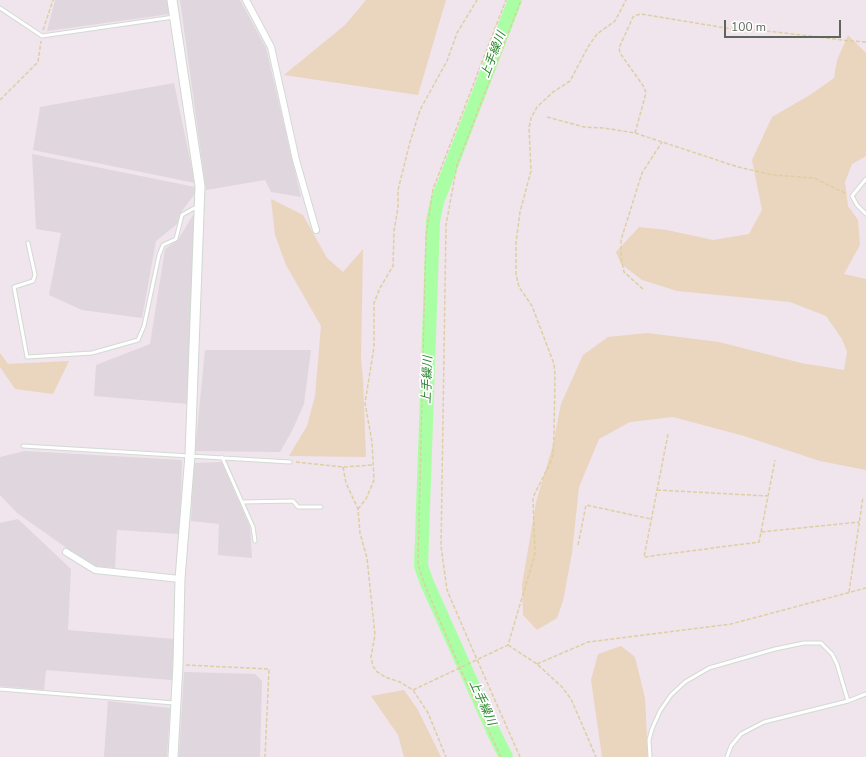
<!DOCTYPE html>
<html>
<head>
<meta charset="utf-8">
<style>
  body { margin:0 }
  #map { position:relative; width:866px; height:757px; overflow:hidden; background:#f0e4ed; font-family:"Nunito Sans",sans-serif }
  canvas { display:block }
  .scale { position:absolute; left:724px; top:20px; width:117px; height:18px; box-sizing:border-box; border:2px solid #5c665d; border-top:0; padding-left:5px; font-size:12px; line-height:14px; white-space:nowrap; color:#5c665d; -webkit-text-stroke:3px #fff; paint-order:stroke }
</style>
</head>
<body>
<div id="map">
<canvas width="866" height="757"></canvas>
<div class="scale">100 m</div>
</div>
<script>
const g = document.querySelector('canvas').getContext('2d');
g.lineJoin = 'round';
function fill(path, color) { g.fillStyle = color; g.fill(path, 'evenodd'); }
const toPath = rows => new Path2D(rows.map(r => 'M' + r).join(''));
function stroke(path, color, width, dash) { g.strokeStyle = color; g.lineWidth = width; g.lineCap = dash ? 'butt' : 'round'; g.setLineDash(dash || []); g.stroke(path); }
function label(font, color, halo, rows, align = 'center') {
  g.font = font + ' "Nunito Sans","Noto Sans JP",sans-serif'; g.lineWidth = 3.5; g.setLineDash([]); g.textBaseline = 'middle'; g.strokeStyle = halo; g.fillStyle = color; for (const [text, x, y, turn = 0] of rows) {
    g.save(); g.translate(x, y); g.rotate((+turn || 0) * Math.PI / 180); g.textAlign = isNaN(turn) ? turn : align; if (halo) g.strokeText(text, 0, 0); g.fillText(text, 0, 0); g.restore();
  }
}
fill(toPath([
  [55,0,168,0,170,14,47,31],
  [180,0,240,0,266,48,301,197,271,192,265,180,206,190],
  [174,83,195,183,33,150,40,107],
  [32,154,195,187,196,192,182,211,177,224,156,241,142,318,82,310,49,295,61,233,36,229],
  [196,210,188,404,94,396,96,365,150,344,165,249,178,240],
  [205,350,311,350,304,404,292,431,280,452,195,451],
  [25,451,182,460,180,534,117,530,115,568,92,566,17,513,0,495,0,457],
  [222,462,250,527,252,558,218,555,219,524,191,521,194,463],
  [18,519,71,569,68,630,174,639,172,680,46,670,44,690,0,686,0,523],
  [184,672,255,674,262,681,260,757,179,757],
  [108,701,170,708,167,757,104,757]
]), '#dfd7dd');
fill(toPath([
  [366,0,446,0,418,95,284,75,345,25],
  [848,35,866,53,866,156,852,164,845,182,848,206,858,220,860,245,844,274,866,279,866,470,820,461,744,436,673,417,630,422,599,439,579,487,572,553,563,601,557,618,537,630,523,615,522,585,536,502,553,445,561,404,583,355,608,337,647,333,719,342,801,363,844,370,847,352,842,339,826,316,790,302,677,291,642,280,621,264,616,252,639,227,667,230,713,240,749,234,762,210,752,160,772,117,810,95,834,78,837,60],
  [271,199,303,215,327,258,343,272,363,249,361,358,363,379,366,457,289,456,307,426,315,396,321,326,286,265,275,235],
  [0,353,8,364,69,361,53,394,15,389,0,367],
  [621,646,635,657,645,698,648,757,602,757,591,680,598,654],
  [404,690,418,710,441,757,404,757,398,735,371,696]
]), '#ead5be');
stroke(toPath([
  [506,757,494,733,427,583,421,566,433,221,437,202,515,0]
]), '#aaffa5', 14);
const lane = toPath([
  [0,8,42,36,174,17],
  [866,179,852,196,857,205,866,214],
  [28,243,35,275,33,281,14,287,27,357,92,353,138,340,144,326,159,255,163,245,176,239,182,215,198,206],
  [23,446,290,462],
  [222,457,253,527,255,541],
  [242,502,293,501,298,507,321,507],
  [0,689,174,703],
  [650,757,649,740,652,729,660,711,671,695,685,682,709,668,775,649,804,643,821,643,832,654,837,664,848,701],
  [727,757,731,746,741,734,764,722,848,701,866,694]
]);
const street = toPath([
  [246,0,271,47,296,160,316,230],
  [66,552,95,570,180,579]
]);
const secondary = toPath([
  [172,0,200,186,190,455,180,579,178,664,173,757]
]);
stroke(lane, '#d2dad3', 5);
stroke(street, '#d2dad3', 8);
stroke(secondary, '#cfd9d0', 11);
stroke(toPath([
  [43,30,53,0],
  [0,100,38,62,41,41],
  [547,117,584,127,604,128,635,133,738,167,773,175,814,178,847,194],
  [635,133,646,93,644,87,620,53,619,48,633,17,637,15,641,14,732,29,777,32,850,41,866,42],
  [643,289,624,272,621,257,621,240,642,173,662,142],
  [668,434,644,557,759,542,761,532,859,522],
  [296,462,343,467,373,465],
  [343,467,346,483,358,509,360,533,367,558,375,635,371,657,373,666,376,671,385,677,400,682,413,690,428,713,446,757],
  [657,490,768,496],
  [358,509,366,499,374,480,372,442,365,403,374,347,374,303,380,288,393,266,394,231,398,207,398,190,410,142,420,110,447,61,457,33,477,0],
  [761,532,775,460],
  [578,545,586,505,651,519],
  [849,592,863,497],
  [508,645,537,664,562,687,571,699,596,757],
  [537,664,588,642,731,624,866,588],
  [186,665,269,669,265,757],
  [413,690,508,645,535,554,533,499,535,493,550,464,553,455,554,434,555,374,554,364,532,306,519,287,516,274,516,242,520,212,531,171,529,128,531,118,537,107,553,92,570,81,588,47,597,34,615,21,626,0],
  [501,757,460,668,424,583,418,564,426,235,433,189,506,0],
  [520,757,468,639,447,590,441,546,446,225,457,165,521,0]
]), '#decfa0', 1.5, [4, 2]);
stroke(lane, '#fff', 3);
stroke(street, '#fff', 6);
stroke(secondary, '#fff', 9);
label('italic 12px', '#2a842c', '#fff', [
  ["上手繰川",494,55,-69],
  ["上手繰川",428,380,-88],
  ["上手繰川",482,703,66]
]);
</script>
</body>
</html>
